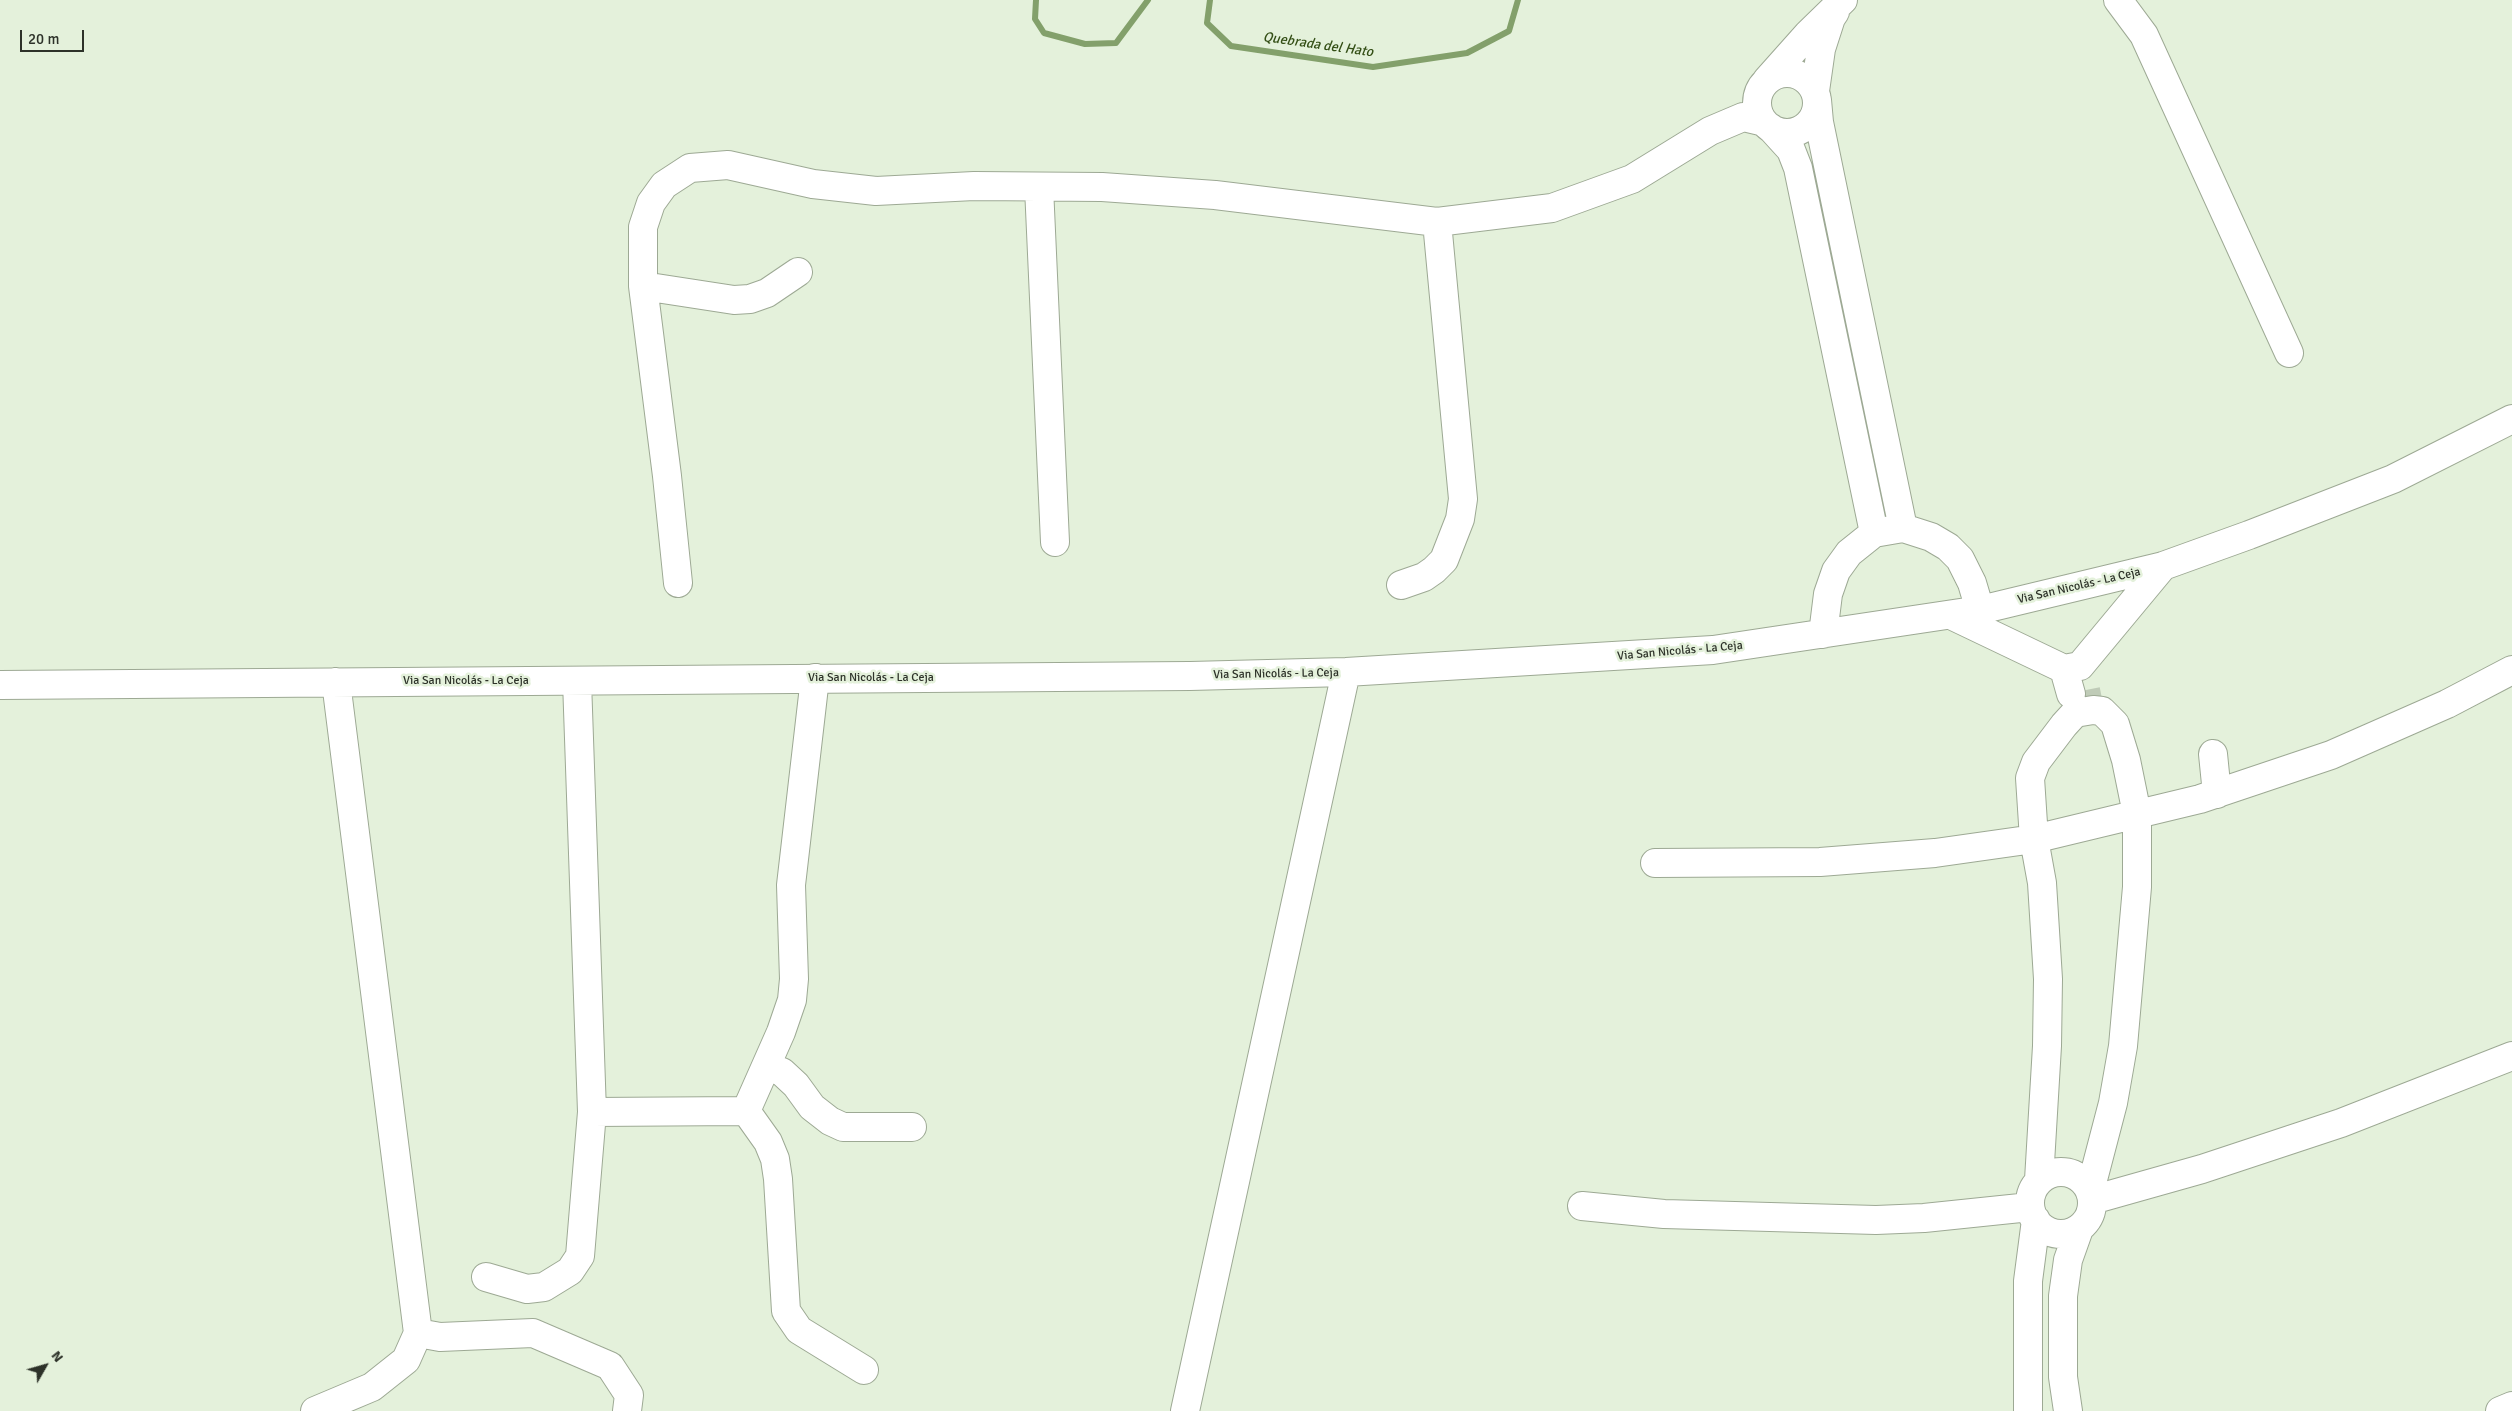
<!DOCTYPE html>
<html>
<head>
<meta charset="utf-8">
<style>
  body { margin:0 }
  #map { position:relative; width:2512px; height:1411px; overflow:hidden; background:#e4f1db; font-family:Signika,sans-serif }
  canvas { display:block }
  .north { position:absolute; left:20px; top:1341px; width:50px; height:50px; -webkit-text-stroke:4px #e4f1db; paint-order:stroke; rotate:52deg; font-size:14px; font-weight:700; line-height:20px; text-align:center; color:#2d3229 }
  .north::after { content:''; display:block; margin:auto; width:18px; height:22px; background:#2d3229; clip-path:polygon(50% 0,100% 100%,50% 72%,0 100%) }
  .scale { position:absolute; left:20px; top:30px; width:64px; height:22px; box-sizing:border-box; border:2px solid #2d3229; border-top:0; padding-left:6px; font-size:15px; line-height:18px; white-space:nowrap; color:#2d3229; -webkit-text-stroke:4px #e4f1db; paint-order:stroke }
</style>
</head>
<body>
<div id="map">
<canvas width="2512" height="1411"></canvas>
<div class="north">N</div>
<div class="scale">20 m</div>
</div>
<script>
const g = document.querySelector('canvas').getContext('2d');
g.lineJoin = 'round';
const toPath = rows => new Path2D(rows.map(r => 'M' + r).join(''));
function stroke(path, color, width, dash) { g.strokeStyle = color; g.lineWidth = width; g.lineCap = dash ? 'butt' : 'round'; g.setLineDash(dash || []); g.stroke(path); }
function label(font, color, halo, rows, align = 'center') {
  g.font = font + ' Signika,sans-serif'; g.lineWidth = 5; g.setLineDash([]); g.textBaseline = 'middle'; g.strokeStyle = halo; g.fillStyle = color; for (const [text, x, y, turn = 0] of rows) {
    g.save(); g.translate(x, y); g.rotate((+turn || 0) * Math.PI / 180); g.textAlign = isNaN(turn) ? turn : align; if (halo) g.strokeText(text, 0, 0); g.fillText(text, 0, 0); g.restore();
  }
}
stroke(toPath([
  [1036,0,1035,19,1044,33,1085,44,1116,43,1148,0],
  [1210,0,1207,23,1231,46,1373,67,1467,53,1509,31,1518,0]
]), '#83a06b', 6);
stroke(toPath([
  [2086,690,2088,700]
]), '#bfcbb7', 28, [28, 14]);
const minor = toPath([
  [2118,0,2144,35,2289,353],
  '1757 103a30 30 0 1 1 60 0a30 30 0 1 1-60 0Z',
  [1767,80,1808,34,1843,0],
  [1815,91,1821,49,1831,18,1835,12],
  [1817,100,1819,122,1903,528],
  [1771,128,1791,150,1798,168,1874,533],
  [1039,187,1055,542],
  [643,286,734,300,750,299,767,293,798,272],
  [678,583,667,476,643,286,643,227,651,203,664,185,690,168,728,165,813,184,876,191,974,186,1102,187,1215,195,1437,222,1552,208,1632,179,1710,131,1743,117,1764,122],
  [1401,585,1424,577,1434,570,1444,560,1460,519,1463,499,1437,222],
  [1951,615,2064,669,2080,666,2163,566],
  [1823,634,1828,594,1836,571,1849,553,1874,533,1903,528,1931,537,1948,547,1960,559,1972,583,1980,610],
  [2064,669,2071,694],
  [815,678,791,885,794,979,792,1000,781,1032,746,1111,768,1142,775,1159,778,1179,786,1311,799,1330,864,1370],
  [0,685,1190,676,1346,672,1713,650,1980,610,2163,566,2249,535,2393,479,2512,419],
  [2213,754,2217,794],
  [1655,863,1820,862,1935,853,2034,839,2200,799,2331,755,2447,704,2512,670],
  [766,1066,782,1072,796,1085,812,1107,830,1121,843,1127,912,1127],
  [592,1112,746,1111],
  '2030 1203a31 31 0 1 1 62 0a31 31 0 1 1-62 0Z',
  [2039,1180,2047,1046,2048,979,2042,883,2034,839,2030,778,2036,762,2064,725,2075,713,2093,710,2102,711,2115,724,2126,760,2137,814,2137,887,2123,1046,2113,1103,2090,1191],
  [2092,1200,2202,1169,2341,1123,2512,1056],
  [1582,1206,1664,1214,1876,1220,1924,1218,2030,1207],
  [486,1277,527,1289,544,1287,570,1271,580,1256,592,1112,577,681],
  [418,1333,440,1337,533,1333,610,1366,629,1395,627,1411],
  [315,1411,372,1387,406,1360,418,1333,336,682],
  [1185,1411,1346,672],
  [2028,1411,2028,1281,2036,1220],
  [2068,1411,2063,1377,2063,1296,2068,1260,2079,1229],
  [2500,1411,2512,1406]
]);
stroke(minor, '#9da994', 30);
stroke(minor, '#fff', 28);
label('12px', '#2d3229', '#e4f1db', [
  ["Via San Nicolás - La Ceja",2079,586,-13],
  ["Via San Nicolás - La Ceja",1680,651,-5],
  ["Via San Nicolás - La Ceja",1276,674,-1],
  ["Via San Nicolás - La Ceja",871,678],
  ["Via San Nicolás - La Ceja",466,681]
]);
label('italic 14px', '#344f16', '#e4f1db', [
  ["Quebrada del Hato",1318,45,8]
]);
</script>
</body>
</html>
